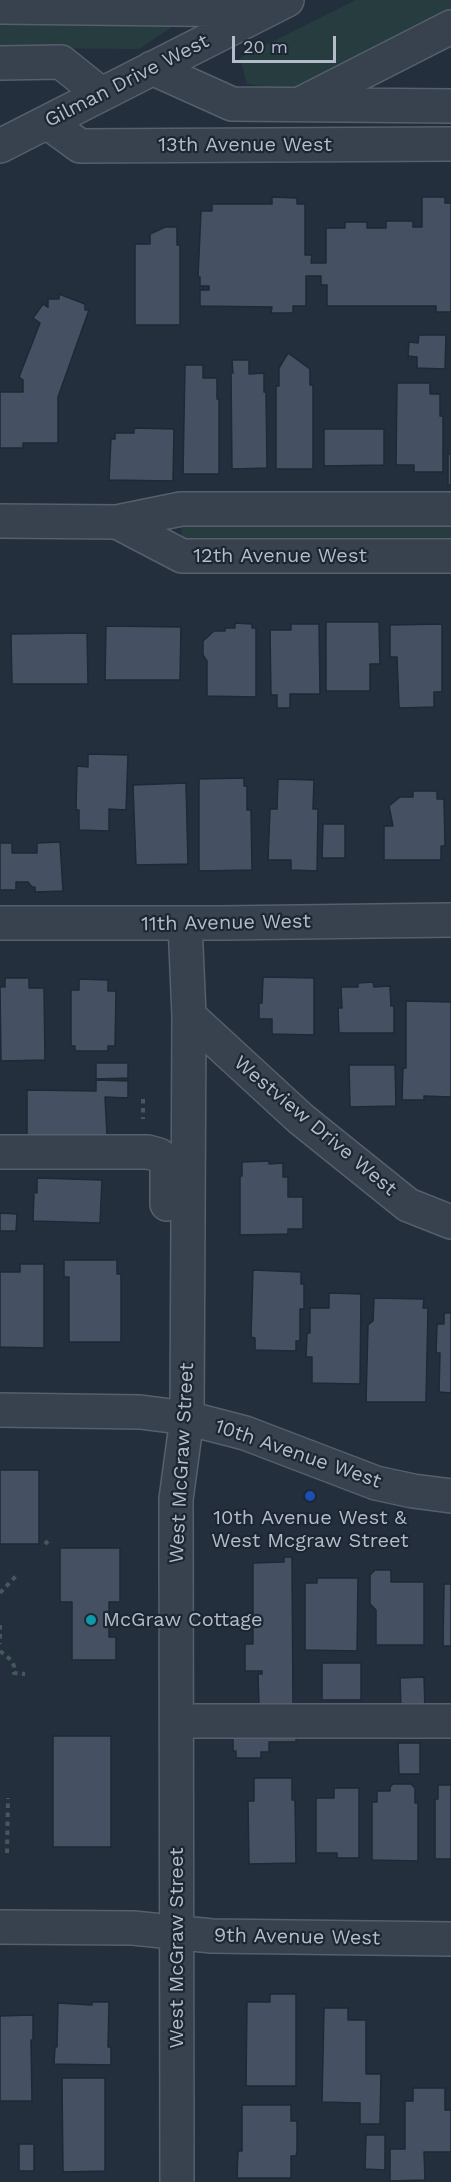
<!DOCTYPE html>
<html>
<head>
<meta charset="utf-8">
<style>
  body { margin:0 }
  #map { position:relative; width:451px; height:2182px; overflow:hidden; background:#242f3e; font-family:"Work Sans",sans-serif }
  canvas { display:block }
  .scale { position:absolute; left:232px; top:36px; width:104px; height:27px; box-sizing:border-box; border:3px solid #b4bcc9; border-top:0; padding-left:8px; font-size:18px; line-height:21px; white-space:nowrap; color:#b4bcc9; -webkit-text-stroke:4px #1d2633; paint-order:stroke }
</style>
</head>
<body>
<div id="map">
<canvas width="451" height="2182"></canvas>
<div class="scale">20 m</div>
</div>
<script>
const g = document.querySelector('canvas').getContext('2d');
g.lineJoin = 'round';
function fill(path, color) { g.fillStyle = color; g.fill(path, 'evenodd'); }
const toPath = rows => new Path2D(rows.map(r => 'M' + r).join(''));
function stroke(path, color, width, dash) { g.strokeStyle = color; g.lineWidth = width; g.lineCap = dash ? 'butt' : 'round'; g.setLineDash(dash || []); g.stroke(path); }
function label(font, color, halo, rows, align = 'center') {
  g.font = font + ' "Work Sans",sans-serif'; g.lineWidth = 4.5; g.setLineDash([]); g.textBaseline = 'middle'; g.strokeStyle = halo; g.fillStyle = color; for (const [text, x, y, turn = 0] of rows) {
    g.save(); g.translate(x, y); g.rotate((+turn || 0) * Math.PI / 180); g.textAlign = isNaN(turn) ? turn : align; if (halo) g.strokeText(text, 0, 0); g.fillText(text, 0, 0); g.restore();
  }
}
fill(toPath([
  [356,0,451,0,451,9,300,91,247,84,240,58],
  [0,19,181,21,139,49,0,48],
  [451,522,451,542,182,541,181,523]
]), '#263c3f');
const building = toPath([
  [272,197,297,198,297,204,305,204,305,255,312,255,311,263,326,263,326,228,345,228,345,222,367,222,367,228,386,228,386,221,413,221,413,227,422,227,422,197,445,197,445,203,451,203,451,312,436,312,436,306,327,306,327,285,321,285,321,276,306,276,306,306,293,306,293,313,271,313,272,307,200,306,200,290,209,290,209,286,200,286,200,277,198,277,201,211,212,211,212,204,272,204,272,197],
  [165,227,177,227,177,245,180,245,180,325,135,325,135,244,150,244,150,234,165,227],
  [59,294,85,304,85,310,89,310,58,397,58,443,23,443,23,448,0,448,0,392,23,392,23,380,19,377,40,323,33,318,43,304,48,307,48,299,59,299,59,294],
  [419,335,446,335,445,369,417,368,417,357,408,356,409,342,418,343,419,335],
  [288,353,310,369,310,385,313,385,313,469,276,469,276,386,279,386,279,368,288,353],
  [232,360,249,360,249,374,264,373,264,392,266,392,267,468,232,469,231,373,233,373,232,360],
  [185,365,203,365,203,378,217,378,217,399,219,399,219,474,183,474,185,365],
  [397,383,430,383,430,394,440,394,440,416,443,416,443,472,414,472,414,465,396,465,397,383],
  [134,428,174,429,173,481,109,480,111,439,115,439,115,433,134,433,134,428],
  [324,429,384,429,384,465,324,466,324,429],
  [448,454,451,454,451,485,448,485,448,454],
  [326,622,379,622,380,664,370,664,370,691,326,691,326,622],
  [235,623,252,624,252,628,256,628,256,697,207,696,207,661,203,655,203,641,214,631,225,631,225,628,235,628,235,623],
  [291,624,319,624,320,694,290,694,290,708,277,708,277,695,271,695,270,630,291,630,291,624],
  [442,624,442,692,434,692,434,707,399,708,397,657,390,657,390,625,442,624],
  [106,626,181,627,180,680,105,680,106,626],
  [87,633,88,684,12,684,11,634,87,633],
  [88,754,128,755,126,810,109,809,109,831,79,830,79,810,76,810,77,766,88,767,88,754],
  [244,778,244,786,247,786,247,810,251,810,252,870,199,871,199,779,244,778],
  [278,779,314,780,313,809,318,809,317,871,291,870,291,860,268,860,270,809,277,809,278,779],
  [186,783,188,864,136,865,133,785,186,783],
  [413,791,437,791,437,799,444,799,445,846,441,846,441,860,384,860,384,826,393,826,389,806,400,797,413,797,413,791],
  [323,824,345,824,345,858,322,858,323,824],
  [60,842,63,891,35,892,35,887,32,887,28,882,16,882,16,890,0,890,0,843,12,843,12,853,37,853,37,843,60,842],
  [263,977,314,978,314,1035,272,1034,272,1019,259,1019,259,1003,262,1003,263,977],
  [5,978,29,978,29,988,44,988,45,1060,1,1061,0,987,5,987,5,978],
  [79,979,108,980,108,991,116,991,115,1046,108,1046,108,1051,75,1051,75,1046,71,1046,71,990,79,990,79,979],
  [373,982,374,987,390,986,391,1006,394,1006,394,1033,339,1033,338,1008,342,1008,341,987,358,987,358,983,373,982],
  [406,1001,451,1002,451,1097,424,1096,424,1100,402,1100,403,1068,406,1068,406,1001],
  [96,1063,128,1063,128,1078,96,1079,96,1063],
  [349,1065,395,1065,396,1106,350,1107,349,1065],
  [96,1080,128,1081,128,1098,105,1097,107,1136,27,1135,27,1090,96,1091,96,1080],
  [269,1161,269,1164,283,1163,283,1177,288,1177,288,1197,303,1197,303,1229,288,1229,288,1234,240,1235,240,1176,242,1176,242,1162,269,1161],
  [37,1178,102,1180,100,1223,33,1221,34,1192,37,1193,37,1178],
  [0,1213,17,1214,16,1231,0,1231,0,1213],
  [64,1260,117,1260,117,1274,121,1274,121,1342,69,1342,69,1277,64,1277,64,1260],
  [20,1264,44,1264,44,1348,0,1347,0,1272,20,1272,20,1264],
  [253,1270,301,1272,301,1284,304,1284,304,1309,300,1309,300,1341,296,1341,296,1351,255,1350,255,1338,251,1337,253,1270],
  [329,1293,361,1294,360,1384,312,1383,312,1357,306,1357,307,1333,310,1333,310,1308,329,1308,329,1293],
  [374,1298,424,1299,423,1308,428,1308,426,1402,366,1402,368,1325,373,1321,374,1298],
  [444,1313,451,1313,451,1393,439,1392,440,1353,436,1353,437,1324,444,1324,444,1313],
  [0,1470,39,1470,39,1544,0,1544,0,1470],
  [60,1548,120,1548,120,1602,109,1602,109,1637,116,1637,116,1660,72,1660,72,1602,60,1602,60,1548],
  [284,1557,292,1557,293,1705,259,1705,258,1674,262,1674,262,1671,245,1671,245,1644,253,1644,253,1563,284,1562,284,1557],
  [375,1570,391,1570,391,1582,424,1582,424,1645,376,1645,376,1610,370,1604,370,1575,375,1570],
  [317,1578,358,1578,357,1651,305,1650,305,1583,317,1583,317,1578],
  [444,1584,451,1584,451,1646,443,1646,444,1584],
  [322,1663,361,1663,361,1700,322,1700,322,1663],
  [424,1677,425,1709,401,1709,400,1678,424,1677],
  [296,1732,296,1742,269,1742,269,1752,261,1752,261,1758,236,1758,236,1751,233,1751,233,1733,296,1732],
  [53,1736,111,1736,111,1847,53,1847,53,1736],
  [398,1743,420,1743,420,1774,399,1774,398,1743],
  [254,1778,292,1778,292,1800,295,1800,296,1863,249,1864,248,1801,254,1801,254,1778],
  [393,1784,411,1784,415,1788,415,1803,418,1803,418,1861,372,1860,372,1802,377,1802,377,1791,390,1791,390,1787,393,1784],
  [438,1785,451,1785,451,1859,435,1859,435,1799,438,1799,438,1785],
  [334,1788,359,1788,359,1858,337,1858,337,1853,316,1853,316,1798,334,1798,334,1788],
  [270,1994,296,1994,296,2086,246,2086,247,2002,270,2002,270,1994],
  [92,2002,109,2002,108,2047,111,2047,111,2065,54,2064,55,2047,57,2047,58,2003,92,2005,92,2002],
  [324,2008,348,2008,348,2020,366,2020,366,2074,381,2074,380,2124,360,2124,360,2103,322,2102,324,2008],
  [33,2015,33,2040,31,2040,32,2101,0,2101,0,2016,33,2015],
  [62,2078,105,2078,105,2171,63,2172,62,2078],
  [413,2088,445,2088,445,2110,451,2110,451,2152,424,2152,425,2180,390,2181,390,2149,405,2149,405,2101,413,2101,413,2088],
  [242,2105,291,2105,291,2121,297,2121,297,2151,296,2156,291,2156,291,2178,237,2178,238,2151,242,2151,242,2105],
  [366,2135,385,2135,385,2170,365,2169,366,2135],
  [19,2144,34,2144,34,2171,19,2171,19,2144]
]);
fill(building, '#455162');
stroke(building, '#1f2835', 1.5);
const minor = toPath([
  [0,7,263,10],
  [0,63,61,62,101,94],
  [152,68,232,104,451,106],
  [300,104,451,27],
  [47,122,80,146,451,144],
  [0,146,287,0],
  [0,521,117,522,181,509,451,509],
  [117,522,182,556,451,556],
  [0,923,223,923,451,920],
  [189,1016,301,1119,408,1205,451,1222],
  [0,1152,148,1152,159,1155,167,1163,167,1204],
  [0,1410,140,1412,187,1418,245,1433,376,1483,413,1491,451,1496],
  [177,1721,451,1721],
  [0,1927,133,1928,212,1936,451,1939],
  [177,2182,176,1499,187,1418,189,1016,185,923]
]);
stroke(minor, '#565f6c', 36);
stroke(toPath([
  [143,1099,143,1119],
  [45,1544,48,1541],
  [0,1593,16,1576],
  [0,1625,0,1644],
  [0,1651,11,1660,14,1666,14,1673,25,1674],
  [7,1853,8,1798]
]), '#44595c', 4, [4.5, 4.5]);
stroke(minor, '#38414e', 33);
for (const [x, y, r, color] of [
  [310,1496,6,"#1a4fb4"],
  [91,1620,6,"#0f9aa8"]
]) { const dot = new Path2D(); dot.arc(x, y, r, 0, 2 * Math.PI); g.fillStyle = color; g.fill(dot); stroke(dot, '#1d2633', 2); }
label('20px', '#b4bcc9', '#1d2633', [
  ["Gilman Drive West",127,81,-27],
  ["13th Avenue West",245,145],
  ["12th Avenue West",280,556],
  ["11th Avenue West",226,923,-1],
  ["Westview Drive West",315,1126,40],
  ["10th Avenue West",298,1454,19],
  ["West McGraw Street",182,1463,-87],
  ["9th Avenue West",297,1937,1],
  ["West McGraw Street",177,1948,-90]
]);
label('20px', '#b4bcc9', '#1d2633', [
  ["10th Avenue West &",310,1518],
  ["West Mcgraw Street",310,1541],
  ["McGraw Cottage",103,1620,"left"]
]);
</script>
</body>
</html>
